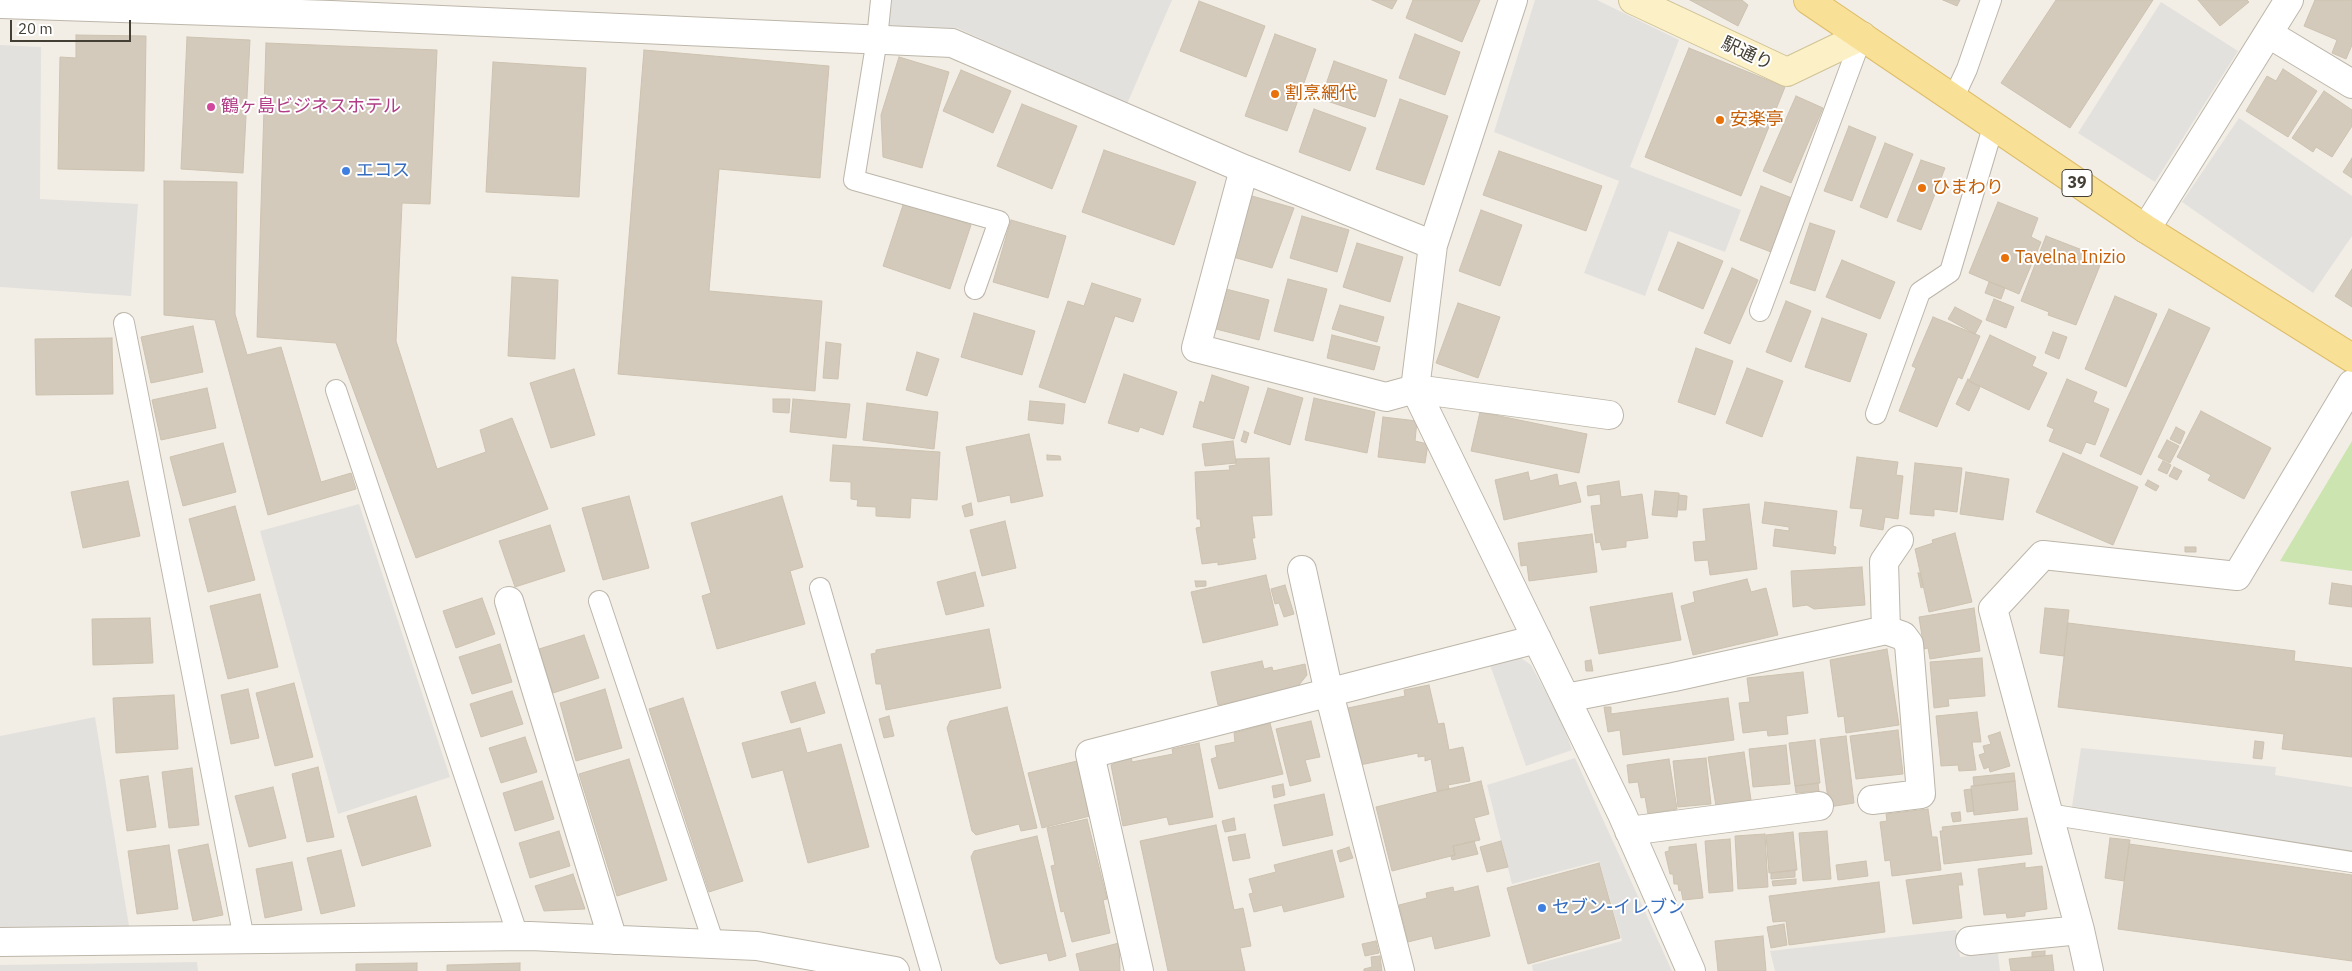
<!DOCTYPE html>
<html>
<head>
<meta charset="utf-8">
<style>
  body { margin:0 }
  #map { position:relative; width:2352px; height:971px; overflow:hidden; background:#f2eee6; font-family:"IBM Plex Sans",sans-serif }
  canvas { display:block }
  .scale { position:absolute; left:10px; top:20px; width:121px; height:22px; box-sizing:border-box; border:2px solid #443f35; border-top:0; padding-left:6px; font-size:15px; line-height:18px; white-space:nowrap; color:#443f35; -webkit-text-stroke:4px #fff; paint-order:stroke }
</style>
</head>
<body>
<div id="map">
<canvas width="2352" height="971"></canvas>
<div class="scale">20 m</div>
</div>
<script>
const g = document.querySelector('canvas').getContext('2d');
g.lineJoin = 'round';
function fill(path, color) { g.fillStyle = color; g.fill(path, 'evenodd'); }
const toPath = rows => new Path2D(rows.map(r => 'M' + r).join(''));
function stroke(path, color, width, dash) { g.strokeStyle = color; g.lineWidth = width; g.lineCap = dash ? 'butt' : 'round'; g.setLineDash(dash || []); g.stroke(path); }
function label(font, color, halo, rows, align = 'center') {
  g.font = font + ' "IBM Plex Sans","Noto Sans JP",sans-serif'; g.lineWidth = 4; g.setLineDash([]); g.textBaseline = 'middle'; g.strokeStyle = halo; g.fillStyle = color; for (const [text, x, y, turn = 0] of rows) {
    g.save(); g.translate(x, y); g.rotate((+turn || 0) * Math.PI / 180); g.textAlign = isNaN(turn) ? turn : align; if (halo) g.strokeText(text, 0, 0); g.fillText(text, 0, 0); g.restore();
  }
}
fill(toPath([
  [2352,441,2352,571,2280,561]
]), '#cbe4b0');
fill(toPath([
  [892,0,1172,0,1127,104,957,28,888,30],
  [1535,0,1597,0,1679,40,1630,167,1741,210,1725,252,1669,231,1645,296,1584,273,1619,181,1494,132],
  [2161,2,2238,51,2155,182,2078,133],
  [0,45,41,47,40,199,138,204,131,296,0,287],
  [2239,118,2352,196,2352,236,2313,293,2182,202],
  [359,504,450,777,338,814,260,531],
  [1517,655,1531,665,1563,724,1572,750,1526,766,1490,665],
  [95,717,129,926,0,928,0,736],
  [2081,748,2276,767,2275,775,2352,787,2352,871,2069,826],
  [1575,758,1672,971,1533,971,1532,965,1622,941,1599,861,1512,884,1487,785],
  [1956,930,1960,957,1998,953,2000,971,1775,971,1770,951],
  [197,962,198,971,0,971,0,965]
]), '#e3e1dd');
const building = toPath([
  [1372,0,1397,0,1392,9,1372,0],
  [1413,0,1480,0,1462,42,1406,18,1413,0],
  [1690,0,1742,0,1748,5,1738,26,1690,0],
  [1943,0,1960,0,1957,6,1943,0],
  [2056,0,2153,0,2070,128,2001,83,2056,0],
  [2198,0,2247,0,2249,2,2220,26,2198,0],
  [2315,0,2352,0,2352,45,2346,59,2332,53,2337,40,2304,26,2315,0],
  [1199,1,1265,26,1246,77,1180,51,1199,1],
  [1275,34,1316,49,1287,131,1245,116,1275,34],
  [1415,34,1460,52,1445,95,1399,78,1415,34],
  [76,35,146,36,144,171,58,169,60,57,76,58,76,35],
  [187,37,250,40,243,173,181,169,187,37],
  [266,43,437,50,430,204,402,203,396,341,437,469,486,452,480,430,512,418,548,509,416,558,336,343,257,337,266,43],
  [1689,48,1785,87,1741,196,1645,157,1689,48],
  [644,50,829,66,820,178,719,169,709,291,822,301,815,391,618,374,644,50],
  [899,57,949,72,922,168,883,157,881,115,899,57],
  [1334,61,1387,80,1375,117,1321,99,1334,61],
  [493,62,586,68,579,197,486,192,493,62],
  [2283,69,2317,91,2288,137,2246,111,2267,76,2276,81,2283,69],
  [961,70,1011,91,993,133,943,111,961,70],
  [2324,91,2352,110,2352,126,2332,157,2316,147,2313,152,2292,138,2324,91],
  [1796,96,1823,108,1791,183,1763,171,1796,96],
  [1400,99,1448,116,1424,185,1376,169,1400,99],
  [1022,104,1077,126,1052,189,997,166,1022,104],
  [1314,109,1366,128,1350,171,1299,152,1314,109],
  [1849,126,1876,137,1852,201,1824,191,1849,126],
  [1885,143,1913,154,1887,218,1860,207,1885,143],
  [1104,150,1196,182,1174,245,1082,212,1104,150],
  [1499,151,1602,186,1586,231,1483,195,1499,151],
  [2352,158,2352,178,2343,172,2352,158],
  [1921,160,1945,168,1921,230,1897,221,1921,160],
  [164,181,237,182,235,314,247,355,281,347,321,482,351,473,356,489,268,515,215,320,164,315,164,181],
  [1761,186,1792,198,1771,252,1740,240,1761,186],
  [1252,196,1294,208,1272,268,1233,257,1252,196],
  [904,202,971,225,950,289,883,266,904,202],
  [1998,202,2038,218,2031,237,2041,242,2019,294,1969,273,1998,202],
  [1481,210,1522,225,1500,286,1459,271,1481,210],
  [1302,216,1349,230,1337,272,1290,258,1302,216],
  [1011,220,1066,236,1048,298,993,282,1011,220],
  [1810,223,1835,231,1815,291,1790,283,1810,223],
  [2046,236,2103,258,2076,325,2048,315,2049,312,2021,301,2046,236],
  [1678,242,1723,261,1703,309,1658,290,1678,242],
  [1357,243,1403,257,1390,302,1343,287,1357,243],
  [1842,260,1895,282,1880,319,1826,297,1842,260],
  [1732,268,1758,280,1730,344,1704,333,1732,268],
  [2352,269,2352,307,2335,296,2352,269],
  [512,277,558,280,555,359,508,356,512,277],
  [1288,279,1327,289,1313,341,1274,331,1288,279],
  [1989,282,2005,288,2001,299,1985,293,1989,282],
  [1092,283,1141,299,1133,322,1115,316,1085,403,1039,387,1068,301,1084,306,1092,283],
  [1226,289,1269,300,1259,340,1216,329,1226,289],
  [2115,296,2157,314,2126,387,2085,369,2115,296],
  [1994,299,2014,307,2006,328,1986,320,1994,299],
  [1786,301,1811,311,1791,362,1766,352,1786,301],
  [1458,303,1500,317,1478,378,1436,363,1458,303],
  [1340,305,1384,317,1377,342,1332,329,1340,305],
  [1955,307,1982,321,1975,334,1948,319,1955,307],
  [2169,309,2210,328,2141,475,2100,456,2169,309],
  [974,313,1035,331,1022,375,961,357,974,313],
  [1933,317,1980,336,1962,379,1958,377,1937,427,1899,411,1916,368,1912,366,1933,317],
  [1822,318,1867,334,1850,382,1805,367,1822,318],
  [193,326,203,372,151,383,141,337,193,326],
  [2053,332,2067,337,2059,359,2045,353,2053,332],
  [1332,335,1380,347,1374,370,1327,358,1332,335],
  [1990,335,2036,357,2032,366,2047,373,2029,410,1969,381,1990,335],
  [112,338,113,394,36,395,35,339,112,338],
  [826,342,841,344,838,379,823,378,826,342],
  [1696,348,1733,361,1715,415,1678,402,1696,348],
  [917,352,939,359,927,396,906,390,917,352],
  [1747,368,1783,381,1762,437,1726,423,1747,368],
  [574,369,595,435,551,448,530,383,574,369],
  [1124,374,1177,392,1163,435,1140,427,1138,432,1108,423,1124,374],
  [1212,375,1249,387,1234,439,1193,427,1200,401,1204,403,1212,375],
  [1968,379,1969,381,1980,387,1969,411,1956,404,1968,379],
  [2067,379,2097,392,2093,402,2109,409,2095,445,2086,442,2081,454,2049,441,2054,429,2047,426,2067,379],
  [207,388,216,428,161,440,152,400,207,388],
  [1268,388,1303,398,1290,445,1254,433,1268,388],
  [1314,398,1375,412,1367,453,1305,440,1314,398],
  [773,399,790,399,789,413,773,412,773,399],
  [793,399,850,404,846,438,790,432,793,399],
  [1030,401,1065,404,1063,424,1028,420,1030,401],
  [867,403,938,412,934,449,863,440,867,403],
  [2201,411,2271,448,2244,499,2208,480,2211,475,2177,457,2201,411],
  [1480,412,1587,434,1579,473,1471,451,1480,412],
  [1383,417,1417,421,1415,441,1428,444,1425,463,1378,457,1383,417],
  [2176,427,2185,432,2180,444,2170,439,2176,427],
  [1244,431,1249,433,1246,443,1241,441,1244,431],
  [1029,434,1043,496,1011,503,1010,495,978,502,966,447,1029,434],
  [2167,440,2179,446,2170,463,2158,457,2167,440],
  [1233,441,1236,463,1205,466,1202,444,1233,441],
  [223,443,236,492,183,506,170,457,223,443],
  [833,445,940,452,937,500,911,498,910,518,876,516,876,507,857,506,858,500,851,499,851,482,830,481,833,445],
  [2063,453,2138,487,2113,545,2036,512,2063,453],
  [1047,455,1060,456,1061,460,1047,460,1047,455],
  [1857,457,1898,462,1896,475,1903,476,1898,519,1885,517,1883,530,1860,526,1863,509,1850,508,1857,457],
  [1269,458,1272,515,1252,516,1255,538,1252,538,1256,559,1218,565,1218,562,1202,564,1196,528,1201,527,1200,519,1197,519,1195,472,1230,470,1229,466,1236,465,1236,459,1269,458],
  [2163,461,2171,465,2167,474,2158,470,2163,461],
  [1915,463,1962,468,1957,512,1934,509,1934,516,1910,514,1915,463],
  [2174,467,2182,471,2177,480,2169,476,2174,467],
  [1528,472,1530,481,1557,474,1559,486,1576,482,1581,502,1504,520,1495,480,1528,472],
  [1966,472,2009,479,2003,520,1960,514,1966,472],
  [2148,480,2159,486,2156,491,2145,485,2148,480],
  [128,481,140,536,83,548,71,492,128,481],
  [1619,481,1621,497,1642,494,1648,538,1626,541,1626,547,1602,550,1600,542,1596,543,1591,506,1601,505,1600,494,1588,496,1587,486,1619,481],
  [1655,491,1679,493,1677,517,1652,515,1655,491],
  [1679,495,1687,496,1686,510,1677,510,1679,495],
  [629,496,649,568,603,580,582,508,629,496],
  [782,496,803,567,790,571,805,624,717,649,702,596,711,593,691,523,782,496],
  [1765,502,1837,511,1833,546,1836,547,1835,554,1773,546,1775,529,1789,531,1789,527,1762,523,1765,502],
  [971,503,973,515,965,517,962,506,971,503],
  [1749,504,1757,569,1710,575,1708,560,1695,561,1693,542,1706,541,1703,509,1749,504],
  [235,506,255,580,208,592,189,519,235,506],
  [1005,521,1016,568,982,576,970,530,1005,521],
  [550,525,565,571,515,587,499,541,550,525],
  [1955,533,1972,602,1929,612,1915,549,1933,543,1932,540,1955,533],
  [1592,534,1597,572,1529,581,1527,565,1521,566,1518,543,1592,534],
  [2185,547,2196,547,2196,552,2185,552,2185,547],
  [1862,567,1865,605,1814,609,1807,605,1793,607,1791,571,1862,567],
  [975,572,984,606,946,615,937,582,975,572],
  [1918,573,1920,573,1923,587,1921,588,1918,573],
  [1266,575,1278,625,1203,643,1191,592,1266,575],
  [1747,579,1751,592,1766,588,1778,635,1693,655,1681,606,1695,602,1693,592,1747,579],
  [1195,581,1206,581,1206,586,1196,587,1195,581],
  [2332,583,2352,586,2352,607,2329,604,2332,583],
  [1285,585,1294,614,1284,617,1279,603,1275,604,1271,589,1285,585],
  [1672,593,1681,640,1599,654,1590,607,1672,593],
  [260,594,278,667,228,679,210,606,260,594],
  [482,598,495,634,456,648,443,611,482,598],
  [1974,608,1980,651,1930,659,1928,648,1924,649,1919,617,1974,608],
  [2045,608,2069,610,2064,656,2040,653,2045,608],
  [150,618,153,663,93,665,92,619,150,618],
  [2068,623,2295,651,2294,661,2352,668,2352,757,2282,749,2284,734,2058,707,2068,623],
  [989,629,1001,688,886,710,881,684,876,684,871,654,876,653,876,650,989,629],
  [584,635,599,678,553,693,539,649,584,635],
  [500,644,512,682,472,694,459,657,500,644],
  [1887,649,1899,725,1846,733,1844,716,1838,717,1830,660,1887,649],
  [1982,658,1985,696,1948,699,1949,706,1934,708,1930,662,1982,658],
  [1591,660,1593,671,1586,671,1585,661,1591,660],
  [1262,661,1264,669,1272,667,1273,671,1305,664,1307,675,1299,685,1300,689,1218,705,1211,672,1262,661],
  [1803,672,1808,713,1786,716,1788,734,1768,736,1767,730,1743,733,1739,703,1750,702,1747,678,1803,672],
  [815,682,825,713,791,723,781,692,815,682],
  [294,683,313,757,275,766,256,693,294,683],
  [1429,685,1438,724,1444,723,1449,750,1463,747,1470,781,1448,785,1449,789,1437,791,1431,759,1425,761,1425,756,1418,757,1418,753,1360,765,1348,708,1405,696,1404,690,1429,685],
  [248,689,259,738,231,744,221,695,248,689],
  [605,689,622,748,576,761,560,703,605,689],
  [512,691,523,724,481,737,470,704,512,691],
  [174,695,178,749,116,753,113,698,174,695],
  [683,698,743,881,709,892,649,709,683,698],
  [1728,698,1734,740,1623,755,1620,730,1608,732,1604,707,1611,707,1611,714,1728,698],
  [1007,707,1037,828,1021,831,1019,824,976,835,972,831,947,728,950,721,1007,707],
  [1977,712,1981,742,1972,742,1976,770,1959,771,1958,765,1941,766,1936,716,1977,712],
  [889,716,894,736,884,738,879,719,889,716],
  [1311,721,1320,757,1305,760,1311,781,1290,786,1276,729,1311,721],
  [1270,723,1283,774,1219,789,1211,759,1217,757,1215,746,1235,742,1234,733,1270,723],
  [800,728,807,753,841,744,869,847,808,863,783,770,752,778,742,743,800,728],
  [1898,730,1903,774,1856,779,1850,736,1898,730],
  [2000,732,2010,766,1990,772,1989,767,1984,769,1979,755,1985,753,1983,746,1991,744,1988,736,2000,732],
  [1846,736,1854,803,1829,807,1820,739,1846,736],
  [525,737,537,772,501,783,489,748,525,737],
  [1815,740,1820,783,1795,786,1789,743,1815,740],
  [2255,741,2264,742,2262,759,2253,758,2255,741],
  [1199,743,1213,817,1169,825,1167,817,1123,826,1111,765,1114,764,1113,758,1131,755,1132,762,1173,754,1172,749,1199,743],
  [1786,745,1790,784,1753,787,1749,749,1786,745],
  [1744,752,1751,800,1716,806,1708,757,1744,752],
  [1706,758,1711,804,1678,807,1673,761,1706,758],
  [629,759,667,880,617,896,579,774,629,759],
  [1669,759,1677,809,1648,814,1645,797,1641,798,1638,782,1629,783,1627,765,1669,759],
  [1077,761,1090,816,1042,828,1028,773,1077,761],
  [318,767,334,837,307,842,292,774,318,767],
  [192,768,199,825,169,828,162,772,192,768],
  [2014,773,2015,781,1974,786,1973,777,2014,773],
  [148,776,156,827,127,831,120,780,148,776],
  [542,781,554,819,515,831,503,793,542,781],
  [1481,781,1489,814,1474,818,1480,840,1453,846,1455,855,1392,871,1376,807,1481,781],
  [2015,781,2018,810,1974,815,1971,786,2015,781],
  [1818,783,1819,791,1796,793,1795,786,1818,783],
  [1283,784,1285,795,1274,798,1272,786,1283,784],
  [273,787,286,838,249,847,235,796,273,787],
  [1971,789,1974,811,1967,812,1964,790,1971,789],
  [1324,794,1333,835,1283,846,1274,805,1324,794],
  [416,796,431,846,362,866,347,816,416,796],
  [1928,809,1932,837,1937,837,1941,870,1892,876,1890,860,1885,861,1880,822,1887,821,1886,814,1928,809],
  [1960,812,1961,821,1953,822,1951,813,1960,812],
  [1234,818,1236,830,1225,832,1222,821,1234,818],
  [2027,818,2032,854,1944,864,1940,831,1943,831,1942,827,2027,818],
  [1087,819,1107,899,1103,900,1110,933,1072,942,1064,911,1061,912,1051,866,1055,865,1047,828,1087,819],
  [1216,825,1234,910,1243,908,1251,946,1240,948,1245,971,1168,971,1140,841,1216,825],
  [559,831,570,866,530,878,519,843,559,831],
  [1827,831,1831,879,1803,881,1799,833,1827,831],
  [1793,832,1797,870,1769,873,1766,835,1793,832],
  [1245,834,1250,858,1233,861,1228,837,1245,834],
  [1765,834,1768,887,1738,889,1735,836,1765,834],
  [1037,836,1066,956,1049,961,1047,953,1000,964,996,959,971,857,974,851,1037,836],
  [2110,838,2130,840,2124,881,2105,878,2110,838],
  [1730,839,1733,891,1709,893,1705,841,1730,839],
  [1474,841,1478,854,1452,860,1451,856,1455,855,1453,846,1474,841],
  [1501,841,1508,867,1487,872,1480,847,1501,841],
  [208,844,223,915,193,921,178,850,208,844],
  [1696,844,1703,898,1683,900,1681,890,1679,891,1678,884,1674,884,1673,874,1670,874,1665,852,1669,851,1669,847,1696,844],
  [2129,844,2352,875,2352,961,2118,929,2129,844],
  [169,845,178,909,137,914,128,851,169,845],
  [1349,847,1353,858,1340,862,1337,851,1349,847],
  [341,850,355,906,321,914,307,858,341,850],
  [1332,850,1344,897,1284,912,1282,905,1254,912,1249,894,1253,893,1249,879,1276,872,1274,865,1332,850],
  [1866,861,1868,876,1838,880,1836,865,1866,861],
  [292,862,302,910,265,918,256,869,292,862],
  [1599,863,1620,938,1528,964,1507,888,1599,863],
  [2025,863,2025,868,2042,866,2047,909,2025,912,2025,916,2007,918,2006,913,1984,915,1978,869,2025,863],
  [1795,870,1795,877,1771,879,1771,873,1795,870],
  [1961,873,1963,885,1958,885,1962,918,1913,924,1906,880,1961,873],
  [573,874,585,909,544,911,535,886,573,874],
  [1796,879,1796,884,1773,886,1772,881,1796,879],
  [1879,882,1885,932,1789,945,1786,921,1773,922,1769,896,1879,882],
  [1478,886,1490,936,1435,949,1432,936,1408,942,1399,905,1427,898,1426,893,1453,887,1454,892,1478,886],
  [1784,924,1787,945,1771,948,1767,927,1784,924],
  [1763,936,1766,971,1718,971,1715,941,1763,936],
  [1376,941,1379,953,1365,956,1362,944,1376,941],
  [1119,943,1120,971,1080,971,1076,954,1119,943],
  [2045,951,2045,956,2032,957,2032,952,2045,951],
  [2052,955,2054,971,2011,971,2009,959,2052,955],
  [1380,956,1382,971,1364,971,1364,969,1372,967,1371,957,1380,956],
  [417,963,417,971,356,971,356,964,417,963],
  [520,963,520,971,447,971,447,965,520,963]
]);
fill(building, '#d3cabc');
stroke(building, '#cdc2af', 1);
const lane = toPath([
  [881,0,877,39,854,180,999,221,975,289],
  [1953,99,1967,69,1991,0],
  [1760,311,1862,36],
  [124,323,244,939],
  [336,390,518,936],
  [1876,414,1920,292,1950,272,1993,127],
  [820,588,931,971],
  [599,601,714,944],
  [2048,814,2352,862]
]);
const street = toPath([
  [1513,0,1433,245,1415,389,1622,814,1691,971],
  [0,4,331,15,952,43,1244,169,1433,245],
  [2269,34,2352,84],
  [1244,169,1196,348,1386,397,1415,389,1609,415],
  [2146,229,2289,0],
  [1302,570,1329,693,1400,971],
  [509,601,613,940],
  [1886,630,1884,562,1899,540],
  [1566,698,1674,677,1886,630,1903,636,1909,644,1921,794,1872,800],
  [1629,831,1819,806],
  [1970,941,2080,930],
  [0,942,530,936,757,946,895,971],
  [1139,971,1090,754,1537,639],
  [2089,971,2080,930,1993,609,2043,555,2237,576,2352,384]
]);
const secondary = toPath([
  [1633,0,1787,72,1862,36]
]);
const primary = toPath([
  [1808,0,2146,229,2352,358]
]);
stroke(lane, '#bdb6a9', 22);
stroke(street, '#bdb6a9', 30);
stroke(secondary, '#d0c397', 30);
stroke(primary, '#ddbd68', 30);
stroke(lane, '#fff', 20);
stroke(street, '#fff', 28);
stroke(secondary, '#fcf0c6', 28);
stroke(primary, '#f9e097', 28);
for (const [x, y, r, color] of [
  [1275,94,5,"#e8710a"],
  [211,107,5,"#d1479c"],
  [1720,120,5,"#e8710a"],
  [346,171,5,"#3f7fe0"],
  [1922,188,5,"#e8710a"],
  [2005,258,5,"#e8710a"],
  [1542,908,5,"#3f7fe0"]
]) { const dot = new Path2D(); dot.arc(x, y, r, 0, 2 * Math.PI); g.fillStyle = color; g.fill(dot); stroke(dot, '#fff', 2); }
for (const [x, y, w] of [
  [2077,183,30]
]) { const box = new Path2D(); box.roundRect(x - w / 2, y - 13.5, w, 27, 4); g.fillStyle = '#fff'; g.fill(box); stroke(box, '#443f35', 1); }
label('bold 16px', '#443f35', null, [
  ["39",2077,183]
]);
label('18px', '#443f35', '#fff', [
  ["駅通り",1747,54,25]
]);
label('18px', '#c56008', '#fff', [
  ["割烹網代",1285,94],
  ["安楽亭",1730,120],
  ["ひまわり",1932,188],
  ["Tavelna Inizio",2015,258]
], 'left');
label('18px', '#b23c85', '#fff', [
  ["鶴ヶ島ビジネスホテル",221,107]
], 'left');
label('18px', '#366cbe', '#fff', [
  ["エコス",356,171],
  ["セブン-イレブン",1552,908]
], 'left');
</script>
</body>
</html>
